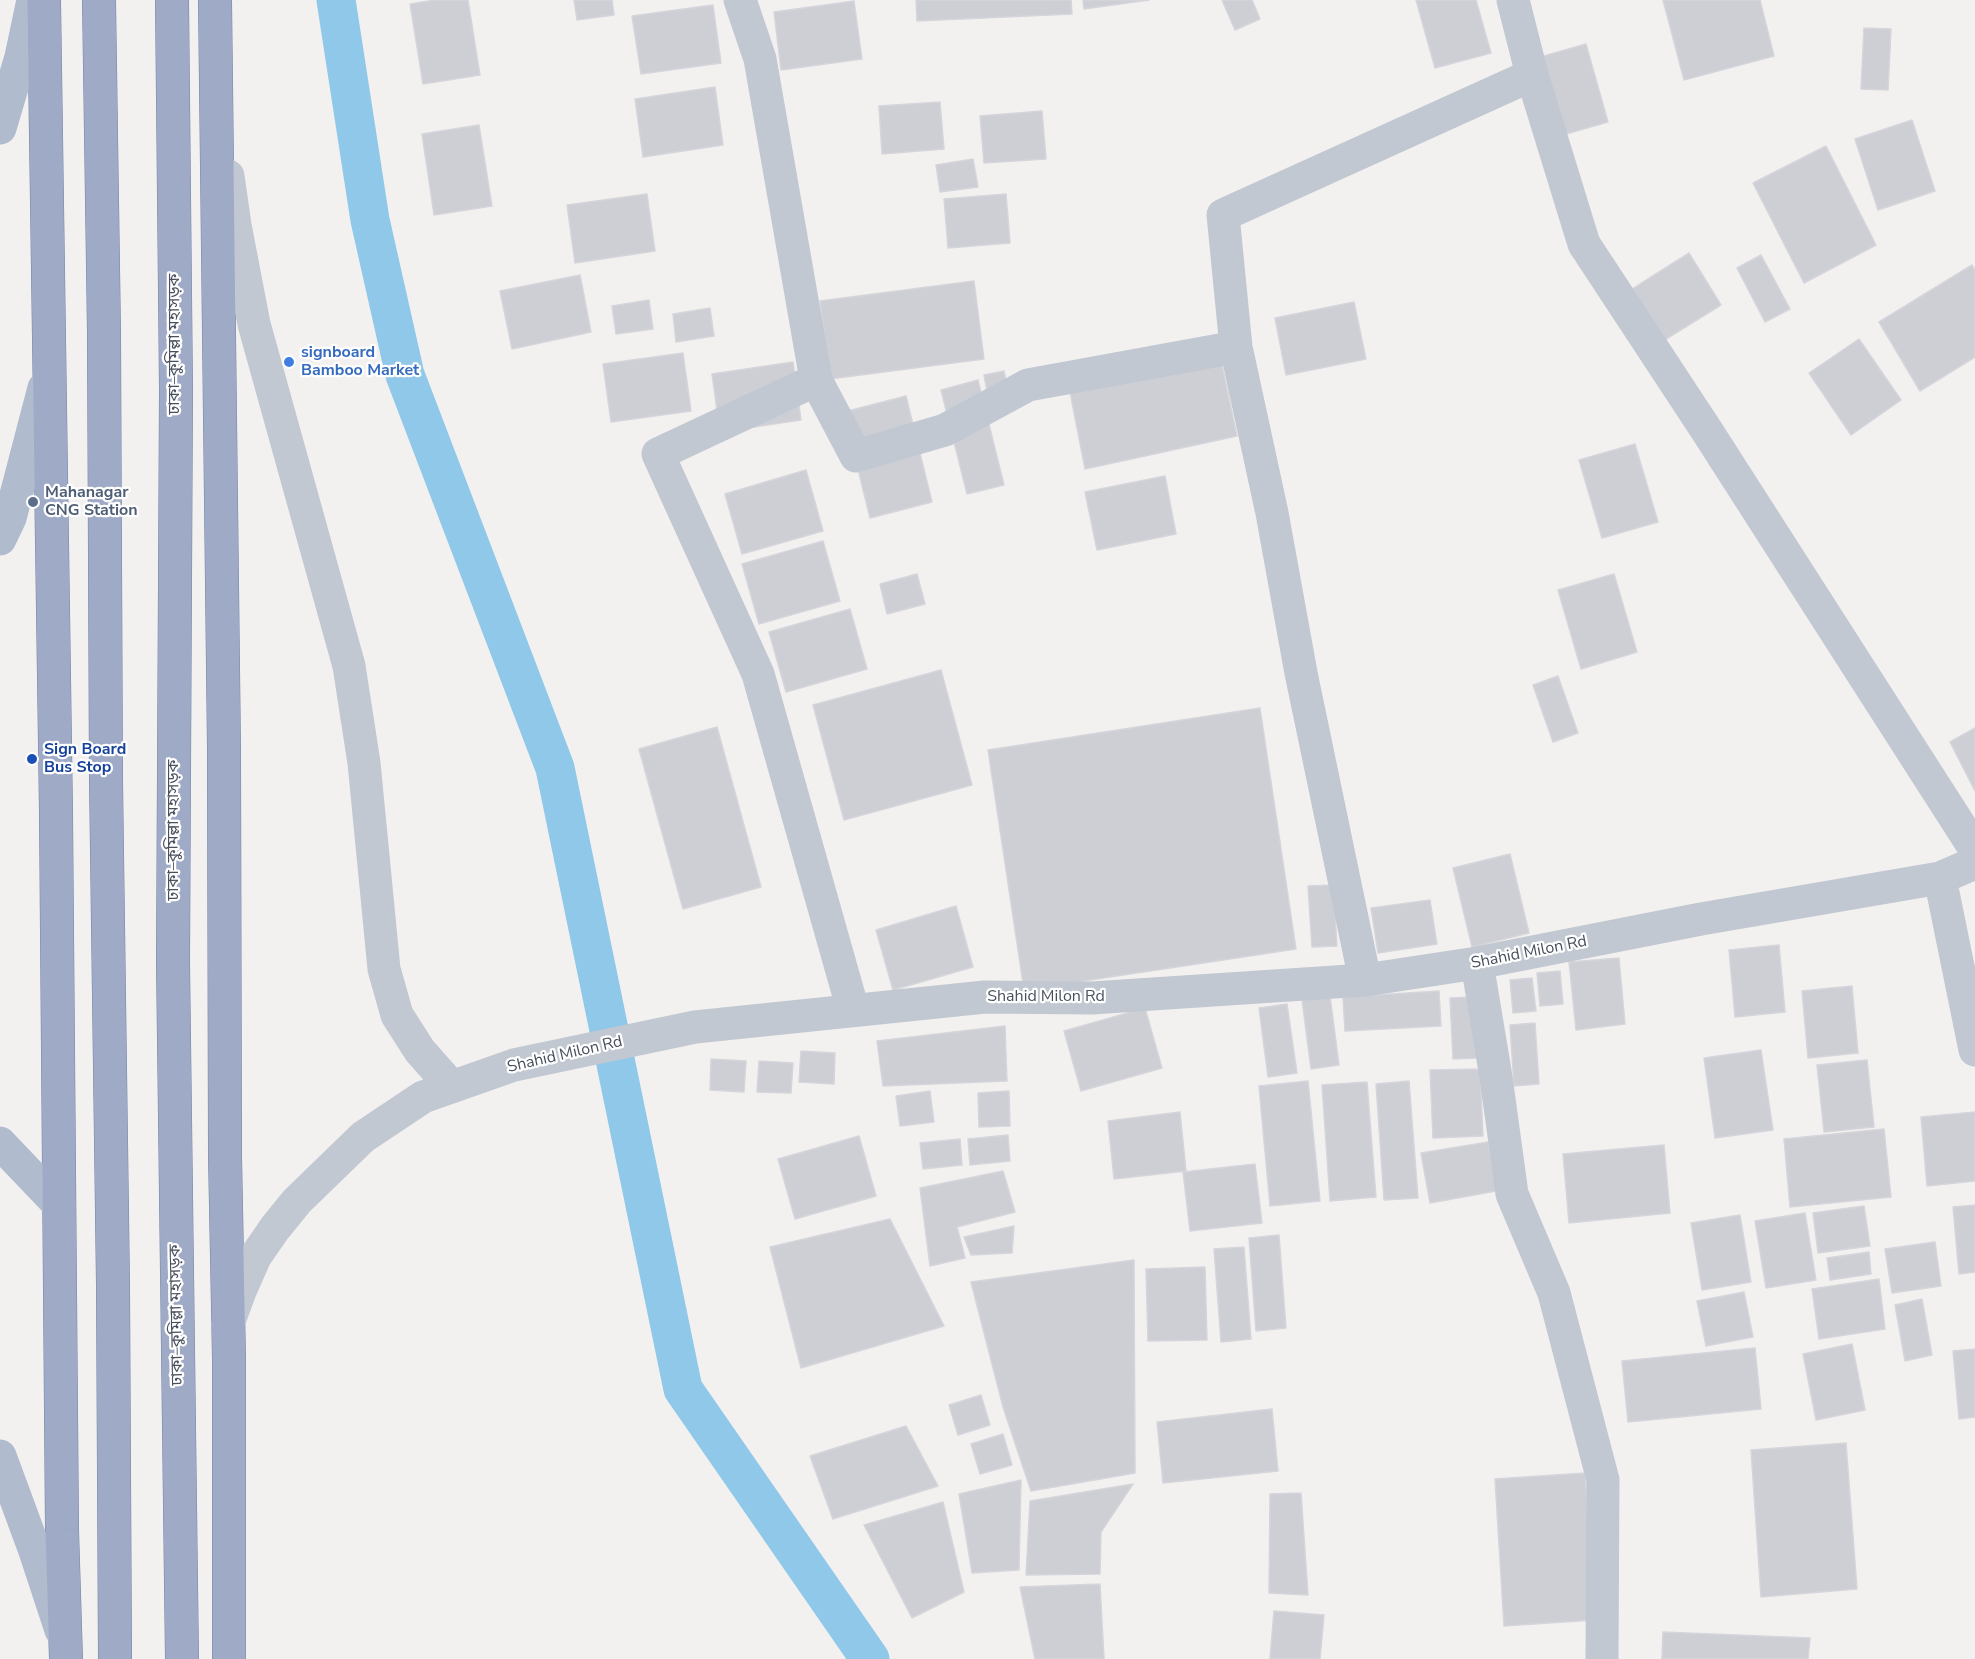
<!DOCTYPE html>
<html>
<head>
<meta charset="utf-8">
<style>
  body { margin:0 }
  canvas { display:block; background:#f3f1f0 }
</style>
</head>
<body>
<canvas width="1975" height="1659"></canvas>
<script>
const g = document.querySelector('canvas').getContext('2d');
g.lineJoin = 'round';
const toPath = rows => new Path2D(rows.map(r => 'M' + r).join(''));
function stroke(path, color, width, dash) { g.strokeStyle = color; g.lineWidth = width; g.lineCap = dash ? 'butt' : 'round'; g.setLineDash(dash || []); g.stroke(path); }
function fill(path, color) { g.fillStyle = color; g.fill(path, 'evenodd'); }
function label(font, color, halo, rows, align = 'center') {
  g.font = font + ' "Nunito Sans","Noto Sans Bengali",sans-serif'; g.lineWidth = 4.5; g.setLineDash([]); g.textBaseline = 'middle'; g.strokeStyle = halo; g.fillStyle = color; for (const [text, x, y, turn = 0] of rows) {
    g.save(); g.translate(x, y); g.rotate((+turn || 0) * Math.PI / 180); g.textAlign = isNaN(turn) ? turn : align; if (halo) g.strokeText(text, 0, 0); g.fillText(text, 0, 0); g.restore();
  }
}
stroke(toPath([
  [336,0,370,220,405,375,555,768,683,1389,870,1659]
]), '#90c8e9', 39);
const building = toPath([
  [435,0,468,0,480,75,423,84,410,4,435,0],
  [574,0,612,0,614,15,577,20,574,0],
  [916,0,1071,0,1072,14,917,21,916,0],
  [1083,0,1149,0,1084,9,1083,0],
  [1222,0,1252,0,1260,19,1235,30,1222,0],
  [1416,0,1476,0,1491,53,1435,68,1416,0],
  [1663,0,1760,0,1774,56,1684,80,1663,0],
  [854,1,862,59,781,70,774,12,854,1],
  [713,5,721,63,641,74,632,16,713,5],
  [1864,28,1891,29,1888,90,1861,89,1864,28],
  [1586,44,1608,122,1552,138,1530,60,1586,44],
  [715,87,723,145,643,157,635,99,715,87],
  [940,102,944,149,882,154,879,106,940,102],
  [1042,111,1046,159,984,163,980,116,1042,111],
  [1912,120,1935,191,1878,210,1855,139,1912,120],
  [479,125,492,206,434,215,422,134,479,125],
  [1826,146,1876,245,1804,283,1753,183,1826,146],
  [973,159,978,187,940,192,936,165,973,159],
  [647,194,655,251,575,263,567,205,647,194],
  [1006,194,1010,243,948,248,944,199,1006,194],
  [1689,253,1721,305,1658,344,1626,293,1689,253],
  [1761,255,1790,309,1765,322,1737,268,1761,255],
  [1972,265,1975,270,1975,357,1920,391,1879,322,1972,265],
  [580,275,591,332,512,349,500,291,580,275],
  [974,281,984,359,830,379,820,301,974,281],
  [649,300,653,329,616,334,612,306,649,300],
  [1354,302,1366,359,1286,375,1275,318,1354,302],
  [710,308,714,336,676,342,673,314,710,308],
  [1859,339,1901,400,1851,435,1809,373,1859,339],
  [683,353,691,411,611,422,603,364,683,353],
  [1221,360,1237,436,1085,469,1070,392,1221,360],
  [793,362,801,420,720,432,712,374,793,362],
  [1004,371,1011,408,991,412,984,375,1004,371],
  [978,380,1004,485,967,494,941,390,978,380],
  [906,396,932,502,870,518,844,412,906,396],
  [1635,444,1658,522,1602,538,1579,460,1635,444],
  [806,470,823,531,742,554,725,494,806,470],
  [1165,476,1176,534,1097,550,1085,492,1165,476],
  [823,541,840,601,759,624,742,564,823,541],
  [917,574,925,604,887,614,880,584,917,574],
  [1614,574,1637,652,1581,669,1558,590,1614,574],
  [850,609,867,669,786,692,769,632,850,609],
  [941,670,972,785,844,820,813,705,941,670],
  [1558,676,1578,733,1553,742,1533,685,1558,676],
  [1260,708,1296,949,1024,990,988,750,1260,708],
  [717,727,761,887,683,909,639,749,717,727],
  [1975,728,1975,791,1950,742,1975,728],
  [1510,854,1529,933,1472,947,1453,868,1510,854],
  [1333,885,1337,946,1312,947,1308,886,1333,885],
  [1430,900,1437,944,1378,953,1371,908,1430,900],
  [956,906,973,967,893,990,876,930,956,906],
  [1779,945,1785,1012,1735,1017,1729,950,1779,945],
  [1619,958,1625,1024,1576,1030,1569,962,1619,958],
  [1560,971,1563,1004,1540,1006,1537,973,1560,971],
  [1532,978,1536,1011,1513,1013,1510,980,1532,978],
  [1852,986,1858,1053,1808,1058,1802,991,1852,986],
  [1439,991,1441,1026,1345,1031,1343,997,1439,991],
  [1330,996,1339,1065,1311,1069,1302,1000,1330,996],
  [1474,997,1478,1058,1453,1059,1450,998,1474,997],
  [1287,1004,1297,1073,1268,1077,1259,1008,1287,1004],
  [1145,1008,1162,1068,1081,1091,1064,1031,1145,1008],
  [1535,1023,1539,1084,1514,1086,1510,1025,1535,1023],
  [1005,1026,1007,1081,883,1086,877,1041,1005,1026],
  [1761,1050,1773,1130,1715,1138,1704,1058,1761,1050],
  [801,1051,835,1053,834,1084,799,1082,801,1051],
  [711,1059,746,1061,744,1092,710,1090,711,1059],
  [1867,1060,1874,1127,1824,1132,1817,1065,1867,1060],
  [759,1061,793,1063,791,1093,757,1092,759,1061],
  [1480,1069,1483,1136,1433,1138,1430,1070,1480,1069],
  [1308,1081,1320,1201,1270,1206,1259,1086,1308,1081],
  [1409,1081,1418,1198,1384,1200,1376,1084,1409,1081],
  [1367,1082,1376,1197,1330,1201,1322,1085,1367,1082],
  [930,1091,934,1122,900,1126,896,1096,930,1091],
  [1009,1091,1010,1126,979,1127,978,1093,1009,1091],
  [1180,1112,1186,1171,1114,1179,1108,1121,1180,1112],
  [1975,1112,1975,1181,1927,1186,1921,1117,1975,1112],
  [1884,1129,1891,1197,1790,1207,1784,1139,1884,1129],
  [1008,1135,1010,1161,970,1165,968,1139,1008,1135],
  [859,1136,876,1196,795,1219,778,1159,859,1136],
  [960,1139,962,1165,923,1169,920,1143,960,1139],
  [1488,1142,1496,1191,1430,1203,1421,1153,1488,1142],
  [1664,1145,1670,1213,1569,1223,1563,1154,1664,1145],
  [1255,1164,1262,1223,1190,1231,1183,1172,1255,1164],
  [1003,1171,1015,1212,957,1227,965,1258,930,1266,920,1188,1003,1171],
  [1975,1205,1975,1272,1959,1274,1953,1207,1975,1205],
  [1864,1206,1870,1246,1818,1253,1813,1213,1864,1206],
  [1805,1213,1816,1280,1766,1288,1755,1221,1805,1213],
  [1740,1215,1751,1282,1702,1290,1691,1223,1740,1215],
  [890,1219,944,1326,801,1368,770,1247,890,1219],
  [1014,1226,1012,1253,971,1255,964,1237,1014,1226],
  [1279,1235,1286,1328,1256,1331,1249,1238,1279,1235],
  [1935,1242,1941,1286,1892,1293,1885,1249,1935,1242],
  [1244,1247,1251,1339,1221,1342,1214,1249,1244,1247],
  [1869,1252,1871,1274,1830,1280,1827,1258,1869,1252],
  [1134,1260,1135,1473,1031,1491,1003,1407,971,1282,1134,1260],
  [1205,1267,1207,1340,1148,1341,1146,1269,1205,1267],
  [1879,1279,1885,1329,1819,1339,1812,1289,1879,1279],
  [1744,1292,1753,1337,1706,1346,1697,1301,1744,1292],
  [1922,1299,1932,1355,1905,1361,1895,1305,1922,1299],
  [1852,1344,1865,1410,1816,1420,1803,1354,1852,1344],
  [1755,1348,1761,1409,1628,1422,1622,1361,1755,1348],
  [1975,1349,1975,1417,1959,1419,1953,1351,1975,1349],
  [981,1395,990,1425,958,1435,949,1405,981,1395],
  [1272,1409,1278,1471,1163,1483,1157,1422,1272,1409],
  [906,1426,938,1486,833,1519,810,1456,906,1426],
  [1003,1434,1012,1465,980,1474,971,1444,1003,1434],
  [1846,1443,1857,1589,1761,1597,1751,1450,1846,1443],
  [1585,1473,1594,1620,1504,1626,1495,1479,1585,1473],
  [1021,1480,1019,1570,972,1573,959,1494,1021,1480],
  [1133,1484,1101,1532,1100,1574,1026,1575,1030,1501,1133,1484],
  [1301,1493,1308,1595,1269,1593,1270,1494,1301,1493],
  [943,1502,964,1592,912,1618,864,1525,943,1502],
  [1100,1584,1104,1659,1035,1659,1020,1587,1100,1584],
  [1274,1611,1324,1615,1320,1659,1270,1659,1274,1611],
  [1663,1632,1810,1638,1808,1659,1662,1659,1663,1632]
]);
fill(building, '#cdcfd5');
stroke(building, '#d5d5db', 1.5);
const trunk = toPath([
  [44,0,56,812,62,1530,66,1659],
  [99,0,104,333,106,780,113,1285,115,1659],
  [172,0,176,389,173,962,182,1659],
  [215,0,224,750,225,1156,229,1359,229,1659]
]);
stroke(trunk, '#7585a9', 34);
stroke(toPath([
  [740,0,760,59,816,380,856,456,945,430,1028,385,1236,347,1223,215,1532,75],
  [1513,0,1532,75,1584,244,1707,431,1975,849],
  [228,176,235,225,254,324,349,666,364,763,384,969,397,1015,420,1051,452,1087],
  [1236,347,1272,513,1301,673,1365,980],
  [816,380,658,454,758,674,853,1010],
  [1940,878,1975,1050],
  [1477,963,1496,1077,1512,1194,1554,1293,1603,1480,1602,1659],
  [228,1324,240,1291,255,1257,275,1228,297,1201,363,1137,423,1097,514,1065,695,1027,985,997,1092,998,1365,980,1477,963,1701,919,1940,878,1975,863]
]), '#c2c8d1', 33);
stroke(toPath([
  [0,128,21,57,33,0],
  [0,539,10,518,44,388],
  [0,1143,59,1205],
  [0,1456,35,1551,61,1630]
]), '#b1bbce', 33);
stroke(trunk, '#9eaac6', 33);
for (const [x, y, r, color] of [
  [289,362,6,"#3f7fe0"],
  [33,502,6,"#5c6f8a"],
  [32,759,6,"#1a4fb4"]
]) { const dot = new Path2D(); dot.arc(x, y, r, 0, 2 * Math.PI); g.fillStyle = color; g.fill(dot); stroke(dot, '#fff', 2); }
label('16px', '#49505d', '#fff', [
  ["ঢাকা–কুমিল্লা মহাসড়ক",175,344,-90],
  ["ঢাকা–কুমিল্লা মহাসড়ক",174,830,-90],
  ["Shahid Milon Rd",1529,953,-11],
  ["Shahid Milon Rd",1046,997],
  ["Shahid Milon Rd",565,1055,-13],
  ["ঢাকা–কুমিল্লা মহাসড়ক",177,1315,-91]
]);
label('bold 16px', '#366cbe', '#fff', [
  ["signboard",301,353],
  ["Bamboo Market",301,371]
], 'left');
label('bold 16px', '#4e5e75', '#fff', [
  ["Mahanagar",45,493],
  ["CNG Station",45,511]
], 'left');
label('bold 16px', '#164399', '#fff', [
  ["Sign Board",44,750],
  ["Bus Stop",44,768]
], 'left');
</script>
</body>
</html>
